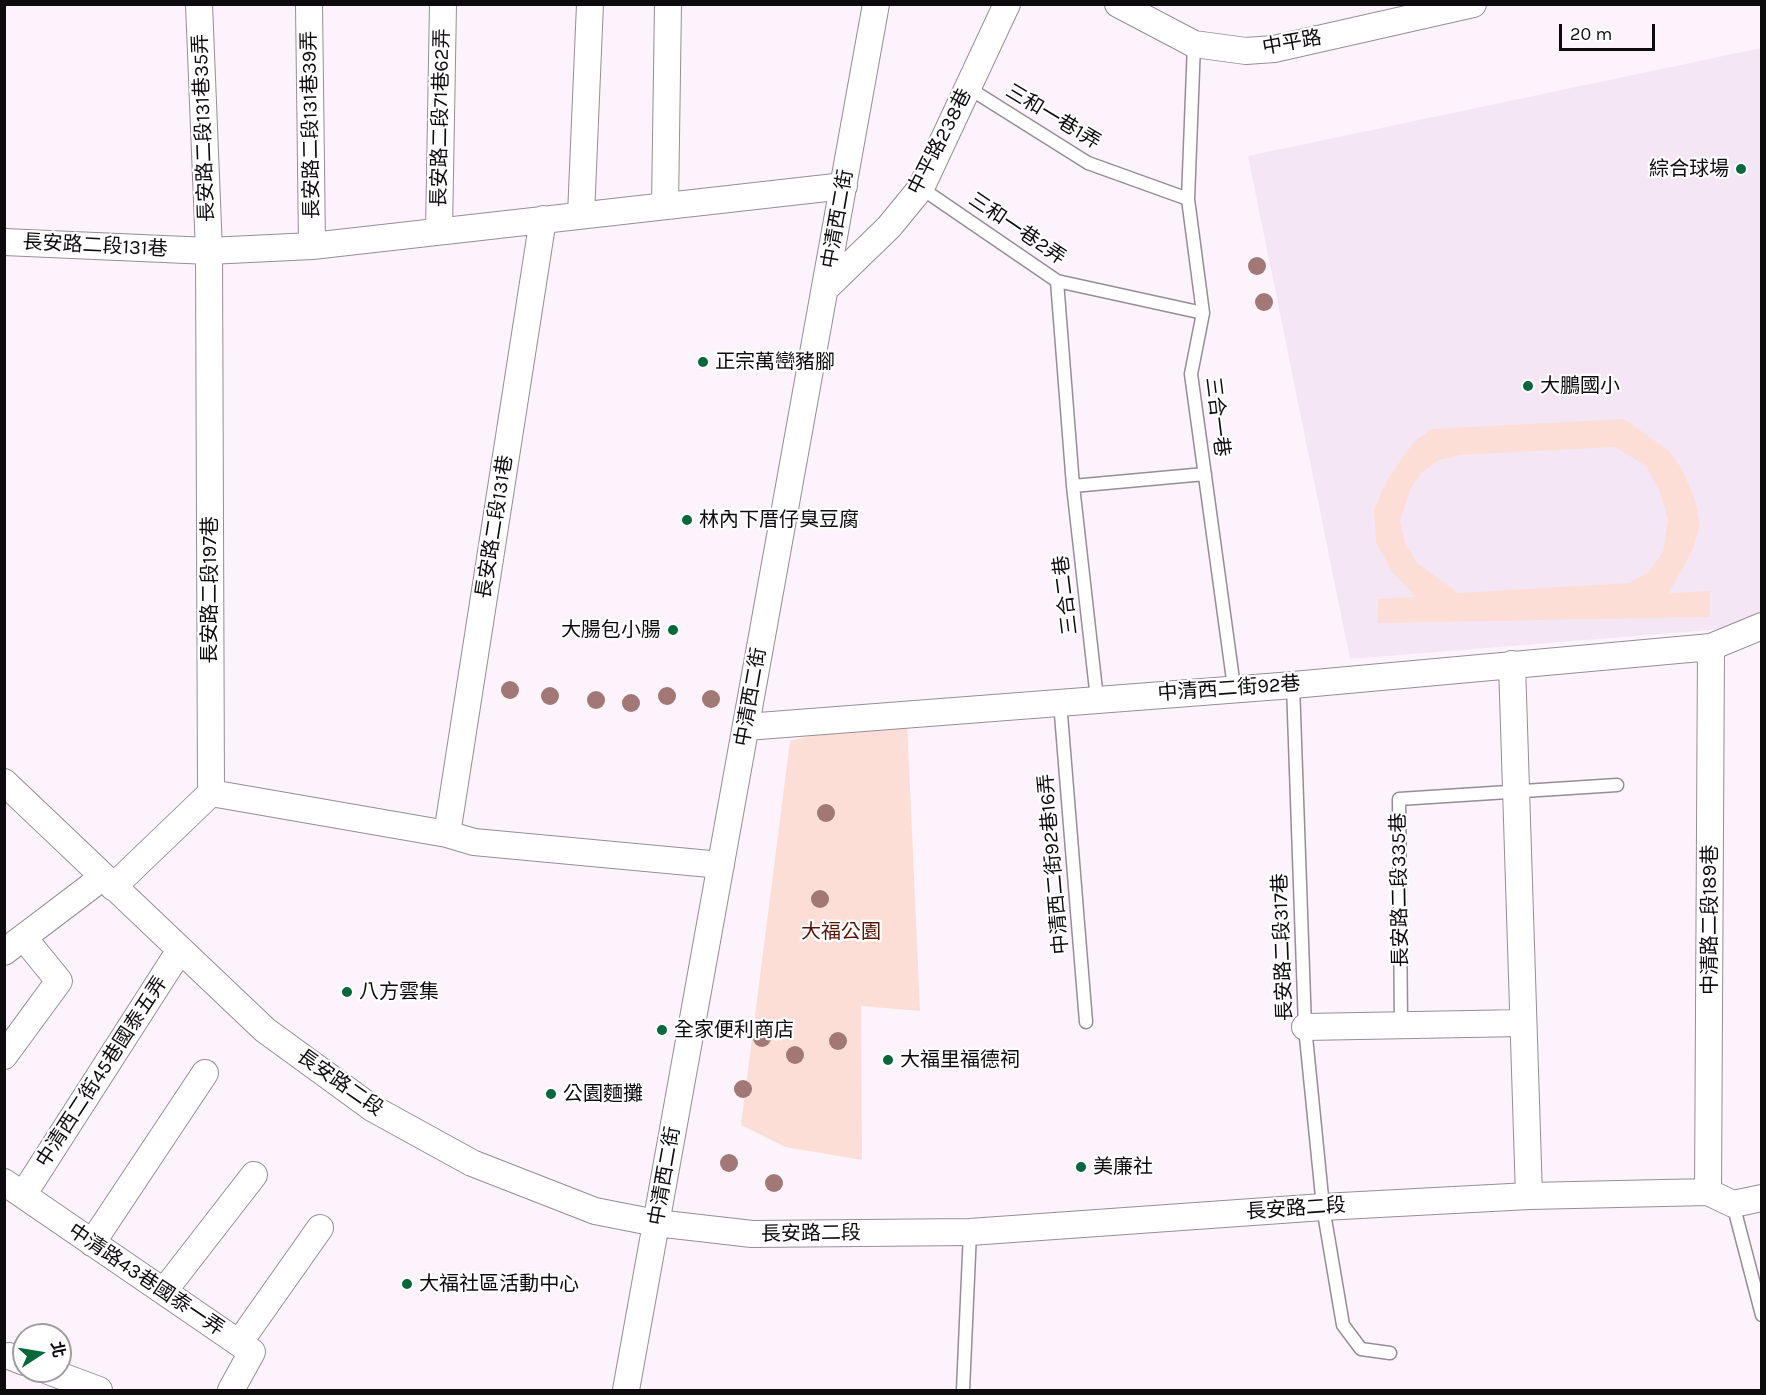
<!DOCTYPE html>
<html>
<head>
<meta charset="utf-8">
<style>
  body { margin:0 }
  #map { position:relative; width:1766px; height:1395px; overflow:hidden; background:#fdf3fd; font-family:Karla,"Noto Sans TC",sans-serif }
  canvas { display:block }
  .frame { position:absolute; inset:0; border:6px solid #0e0b0e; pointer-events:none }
  .north { position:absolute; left:12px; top:1323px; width:60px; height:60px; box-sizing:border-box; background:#fff; border:2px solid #9f9d9f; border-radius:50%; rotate:78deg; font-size:16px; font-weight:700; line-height:24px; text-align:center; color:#0e0b0e }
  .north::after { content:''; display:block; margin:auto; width:21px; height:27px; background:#05673c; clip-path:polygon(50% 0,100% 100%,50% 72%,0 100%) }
  .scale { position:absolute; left:1559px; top:24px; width:96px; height:27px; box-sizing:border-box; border:3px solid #0e0b0e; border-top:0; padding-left:8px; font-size:18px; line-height:21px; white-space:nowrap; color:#0e0b0e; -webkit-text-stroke:4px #fff; paint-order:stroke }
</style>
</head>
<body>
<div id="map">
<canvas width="1766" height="1395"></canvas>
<div class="frame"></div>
<div class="north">北</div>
<div class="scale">20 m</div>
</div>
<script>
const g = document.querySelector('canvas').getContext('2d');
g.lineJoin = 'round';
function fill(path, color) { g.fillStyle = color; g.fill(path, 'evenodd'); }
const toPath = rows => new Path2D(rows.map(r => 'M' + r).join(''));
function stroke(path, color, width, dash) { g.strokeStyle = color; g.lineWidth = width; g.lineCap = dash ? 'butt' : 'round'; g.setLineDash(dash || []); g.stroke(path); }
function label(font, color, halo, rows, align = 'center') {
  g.font = font + ' Karla,"Noto Sans TC",sans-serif'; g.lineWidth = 4.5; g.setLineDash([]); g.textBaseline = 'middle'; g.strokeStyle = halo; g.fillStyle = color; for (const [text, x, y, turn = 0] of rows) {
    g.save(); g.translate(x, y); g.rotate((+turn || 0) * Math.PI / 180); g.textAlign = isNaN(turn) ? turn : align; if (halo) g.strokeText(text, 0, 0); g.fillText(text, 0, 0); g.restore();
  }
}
fill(toPath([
  [1761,48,1761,616,1722,629,1350,659,1248,156]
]), '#f5e6f5');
fill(toPath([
  [1624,419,1669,451,1682,469,1695,500,1700,525,1693,549,1669,593,1710,591,1710,617,1377,623,1378,599,1416,597,1392,572,1376,542,1374,509,1388,479,1413,443,1431,429],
  [1615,447,1646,466,1659,490,1668,519,1663,552,1649,572,1629,583,1458,593,1417,563,1405,543,1400,521,1411,488,1422,472,1439,460,1460,455],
  [907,720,920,1011,861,1006,862,1160,785,1147,741,1125,790,741,847,726]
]), '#fdded7');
const service = toPath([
  [1194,44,1188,199,1203,313,1191,374,1234,687],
  [967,87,1088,163,1188,199],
  [921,188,1057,281,1203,313],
  [1057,281,1073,486,1205,474],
  [1073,486,1097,699],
  [1293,685,1305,1027,1323,1207,1343,1325,1361,1349,1390,1353],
  [1060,702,1086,1022],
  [1401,1025,1399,799,1617,785],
  [1733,1204,1762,1315],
  [963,1390,970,1232]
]);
const minor = toPath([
  [309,4,312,246],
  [1118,4,1194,44,1246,51,1274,49,1473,4],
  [665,206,668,4],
  [581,215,590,4],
  [439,231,443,4],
  [4,242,209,251,312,246,844,186],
  [825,289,889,227,921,188,1007,4],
  [1512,664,1529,1196],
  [746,727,1293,685,1711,647,1762,626],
  [4,782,265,1030,372,1108,472,1163,595,1211,656,1223,752,1234,970,1232,1323,1207,1529,1196,1708,1192,1733,1204,1762,1198],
  [211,793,447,834,474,842,721,865],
  [447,834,543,219],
  [113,887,211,793,209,251,199,4],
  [4,952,103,877],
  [1305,1027,1523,1023],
  [4,1056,59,981,24,938],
  [4,1182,252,1352,231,1390],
  [1708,1192,1711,647],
  [23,1195,180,950],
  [92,1243,205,1073],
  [164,1291,254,1175],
  [239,1343,320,1228],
  [9,1356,24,1362],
  [48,1371,99,1390],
  [626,1390,876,4]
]);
stroke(service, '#968d96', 15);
stroke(minor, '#968d96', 28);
stroke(service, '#fff', 12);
stroke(minor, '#fff', 26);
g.fillStyle = '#a27876';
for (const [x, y] of [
  [1257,266],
  [1264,302],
  [510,690],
  [550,696],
  [667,696],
  [711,699],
  [596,700],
  [631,703],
  [826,813],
  [820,899],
  [762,1038],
  [838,1041],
  [795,1055],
  [743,1089],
  [729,1163],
  [774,1183]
]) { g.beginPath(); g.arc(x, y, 9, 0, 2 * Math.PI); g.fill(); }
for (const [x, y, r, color] of [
  [1741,169,6,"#05673c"],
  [703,362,6,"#05673c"],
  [1528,386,6,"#05673c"],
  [687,520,6,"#05673c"],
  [673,630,6,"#05673c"],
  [347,992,6,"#05673c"],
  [662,1030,6,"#05673c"],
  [888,1060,6,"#05673c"],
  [551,1094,6,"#05673c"],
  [1081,1167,6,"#05673c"],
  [407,1284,6,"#05673c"]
]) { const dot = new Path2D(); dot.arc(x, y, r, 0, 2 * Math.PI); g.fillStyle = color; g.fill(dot); stroke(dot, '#fff', 2); }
label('20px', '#0e0b0e', '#fff', [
  ["中平路",1292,43,-10],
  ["三和一巷1弄",1053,117,31],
  ["長安路二段71巷62弄",441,118,-89],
  ["長安路二段131巷39弄",311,125,-91],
  ["長安路二段131巷35弄",204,128,-92],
  ["中平路238巷",940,142,-63],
  ["中清西二街",838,219,-80],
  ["三和一巷2弄",1017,229,34],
  ["長安路二段131巷",95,246,3],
  ["三合一巷",1217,417,83],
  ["長安路二段131巷",495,527,-81],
  ["長安路二段197巷",210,590,-90],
  ["三合二巷",1066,595,-97],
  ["中清西二街92巷",1229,689,-4],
  ["中清西二街",751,697,-80],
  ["中清西二街92巷16弄",1054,864,-95],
  ["長安路二段335巷",1400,890,-91],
  ["中清路二段189巷",1710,920,-90],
  ["長安路二段317巷",1283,947,-92],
  ["中清西二街45巷國泰五弄",102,1072,-57],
  ["長安路二段",340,1083,35],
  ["中清西二街",665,1176,-80],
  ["長安路二段",1296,1209,-4],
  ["長安路二段",811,1234,-1],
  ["中清路43巷國泰一弄",146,1280,34]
]);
label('20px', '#0e0b0e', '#fff', [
  ["綜合球場",1729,169,"right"],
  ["正宗萬巒豬腳",715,362],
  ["大鵬國小",1540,386],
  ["林內下厝仔臭豆腐",699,520],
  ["大腸包小腸",661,630,"right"],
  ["八方雲集",359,992],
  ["全家便利商店",674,1030],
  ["大福里福德祠",900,1060],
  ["公園麵攤",563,1094],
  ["美廉社",1093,1167],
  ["大福社區活動中心",419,1284]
], 'left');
label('20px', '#581307', '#fff', [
  ["大福公園",841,932]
]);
</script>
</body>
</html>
